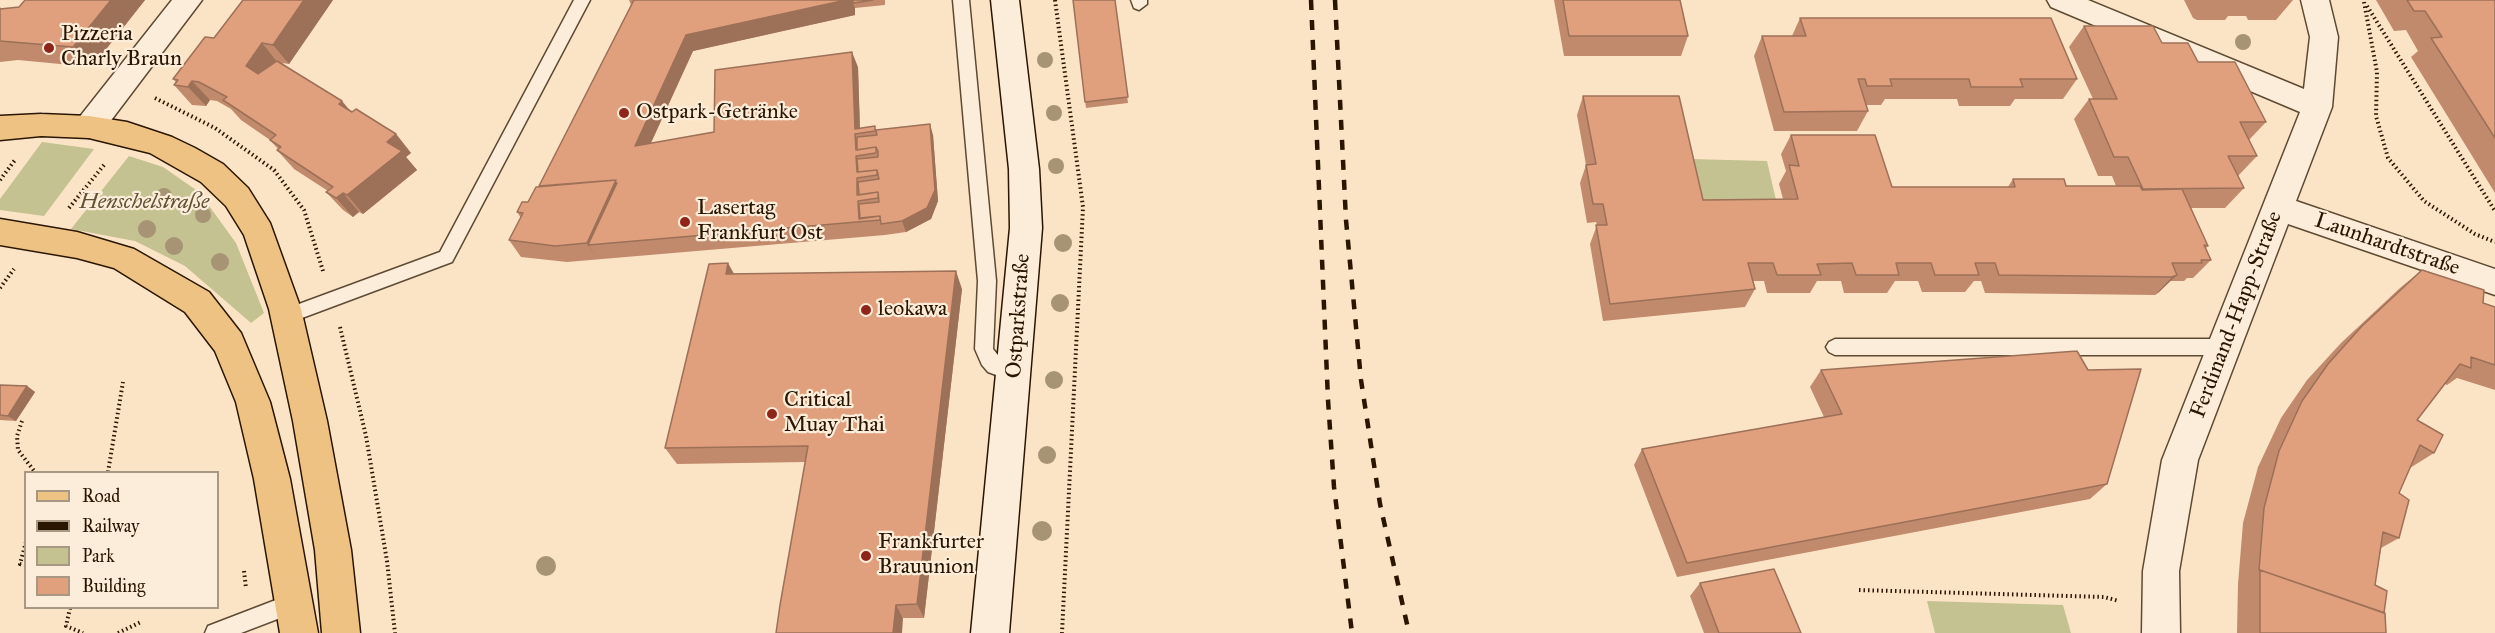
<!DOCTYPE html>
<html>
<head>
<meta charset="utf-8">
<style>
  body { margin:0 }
  #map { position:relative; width:2495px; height:633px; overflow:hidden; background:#fbe4c6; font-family:"IM FELL Great Primer",serif }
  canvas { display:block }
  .legend { position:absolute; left:24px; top:471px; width:195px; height:138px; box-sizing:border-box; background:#fcedda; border:2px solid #a89783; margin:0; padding:8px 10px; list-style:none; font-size:18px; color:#2a1600 }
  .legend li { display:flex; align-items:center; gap:12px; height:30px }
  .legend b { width:30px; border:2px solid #a89783 }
</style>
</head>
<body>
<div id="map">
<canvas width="2495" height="633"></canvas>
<ul class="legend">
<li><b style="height:8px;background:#eec283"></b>Road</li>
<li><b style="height:8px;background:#2a1600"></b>Railway</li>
<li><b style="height:16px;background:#c4c291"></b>Park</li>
<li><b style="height:16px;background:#e0a07e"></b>Building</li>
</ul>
</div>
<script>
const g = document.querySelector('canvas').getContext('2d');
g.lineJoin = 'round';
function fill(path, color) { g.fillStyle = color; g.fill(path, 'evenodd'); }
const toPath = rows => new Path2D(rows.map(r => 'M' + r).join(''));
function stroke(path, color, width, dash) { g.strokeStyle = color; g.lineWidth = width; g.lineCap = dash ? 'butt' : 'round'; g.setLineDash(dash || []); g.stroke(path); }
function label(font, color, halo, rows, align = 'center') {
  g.font = font + ' "IM FELL Great Primer",serif'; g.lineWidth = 4.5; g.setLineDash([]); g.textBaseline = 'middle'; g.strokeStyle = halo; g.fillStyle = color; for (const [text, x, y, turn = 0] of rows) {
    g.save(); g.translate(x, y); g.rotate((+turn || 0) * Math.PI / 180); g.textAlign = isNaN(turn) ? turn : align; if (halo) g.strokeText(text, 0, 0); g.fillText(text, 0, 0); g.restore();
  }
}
fill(toPath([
  [42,142,94,149,44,216,0,210,0,199],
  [129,156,163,167,199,192,236,243,264,313,251,323,185,266,135,241,71,229],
  [1691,159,1767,161,1779,213,1701,212],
  [1927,601,2063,605,2071,633,1935,633]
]), '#c4c291');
const lane = toPath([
  [574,0,590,0,452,262,286,324,280,321,277,316,280,311,440,252,574,0],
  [953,0,969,0,996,281,993,349,1002,360,1022,368,1024,374,1022,380,1015,382,988,372,982,365,975,349,978,281,953,0],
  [1131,0,1147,0,1147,4,1139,10,1134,8,1131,0],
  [1835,339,2223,339,2229,342,2232,347,2229,352,2223,355,1835,355,1829,352,1826,347,1829,342,1835,339],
  [294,593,301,596,304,603,301,610,241,633,205,633,208,626,294,593]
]);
const street = toPath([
  [172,0,202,0,100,135,89,138,78,135,74,127,78,119,172,0],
  [2047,0,2088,0,2304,89,2310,37,2301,0,2329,0,2338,37,2332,107,2296,201,2495,269,2495,295,2288,224,2198,460,2179,571,2180,633,2142,633,2143,571,2162,460,2300,112,2051,7,2047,0]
]);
const secondary = toPath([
  [991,0,1019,0,1039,169,1042,228,1009,633,971,633,1010,228,1009,169,991,0]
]);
const primary = toPath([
  [41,114,89,116,127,122,172,137,195,148,223,164,248,188,270,223,301,309,327,421,351,550,360,633,322,633,315,550,293,421,269,309,244,235,226,206,201,182,150,153,89,138,41,136,0,140,0,116,41,114],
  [0,219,77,232,134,249,209,292,241,333,270,402,290,479,318,633,280,633,254,479,236,402,215,351,185,312,114,268,77,258,0,245,0,219]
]);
stroke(lane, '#5e4a32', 3);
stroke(street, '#5e4a32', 3);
stroke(secondary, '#2a1600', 3);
stroke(primary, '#2a1600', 3);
stroke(toPath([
  [1055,0,1083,207,1062,633],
  [2364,2,2377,72,2376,116,2388,158,2424,201,2475,234,2495,242],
  [2367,6,2495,211],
  [155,98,215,128,274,170,304,210,323,271],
  [0,180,15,160],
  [69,208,104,165],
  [0,288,14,269],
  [340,327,366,436,387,561,395,633],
  [22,421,17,436,18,450,35,472],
  [108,472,123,382],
  [26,542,20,564,26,565],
  [244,571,246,588],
  [1859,590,2104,597,2119,601],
  [70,608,66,626,83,633],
  [118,633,141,622]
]), '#2a1600', 4, [1.5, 3]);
fill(lane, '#fcedda');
fill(street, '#fcedda');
fill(secondary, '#fcedda');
fill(primary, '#eec283');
stroke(toPath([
  [1311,0,1328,400,1334,487,1352,633],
  [1335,0,1346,220,1361,380,1380,504,1409,633]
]), '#2a1600', 4.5, [10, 10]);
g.fillStyle = '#a69475';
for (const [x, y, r] of [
  [2243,42,8],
  [1045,60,8],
  [1054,113,8],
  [1056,166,8],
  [164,196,8],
  [203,215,8],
  [147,229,9],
  [1063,243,9],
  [174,246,9],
  [220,262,9],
  [1060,303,9],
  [1054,380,9],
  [1047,455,9],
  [1042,531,10],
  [546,566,10]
]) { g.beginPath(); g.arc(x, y, r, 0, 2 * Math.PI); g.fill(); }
fill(toPath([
  [25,0,145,0,92,67,18,60,0,62,0,7,2,9,19,7],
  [243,0,333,0,289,64,282,63,350,111,396,134,411,153,406,157,417,170,363,214,359,212,353,217,343,210,326,192,328,191,294,169,277,150,278,149,270,140,241,120,231,109,217,101,210,100,206,106,192,105,174,85,176,82,173,79,214,38],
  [629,0,885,0,885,5,855,8,855,15,693,51,651,143,714,132,858,67,860,128,933,135,938,201,931,219,906,232,885,235,567,262,521,257,509,240,521,218,517,212,528,202,539,186,631,5],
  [1073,0,1115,0,1128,103,1086,108],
  [1554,0,1680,0,1688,36,1681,56,1564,56],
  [2184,0,2293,0,2276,20,2248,20,2246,16,2228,16,2225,20,2197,20,2193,18],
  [2376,0,2495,0,2495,193,2411,57,2418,51,2406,30,2394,31],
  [1800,18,2077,79,2063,99,2015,99,2010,106,1959,106,1957,99,1885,99,1881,105,1866,105,1868,111,1857,131,1774,131,1754,56,1762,36,1792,36],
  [2084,26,2162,43,2198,62,2266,122,2249,140,2257,156,2238,176,2237,176,2244,188,2225,208,2191,208,2208,246,2206,248,2211,260,2193,278,2187,278,2184,281,2170,281,2159,292,2155,295,1985,293,1981,281,1974,281,1965,292,1922,292,1918,281,1895,281,1887,293,1844,293,1841,281,1817,281,1810,293,1767,293,1764,281,1753,281,1755,289,1745,307,1603,321,1590,244,1597,225,1596,222,1587,223,1580,183,1586,165,1577,115,1583,96,1703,200,1783,199,1779,184,1786,171,1781,154,1791,135,1892,187,2008,187,2013,179,2066,186,2116,186,2112,176,2098,176,2074,119,2089,99,2093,99,2069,47],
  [2422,270,2483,303,2495,307,2495,390,2457,378,2447,385,2445,384,2417,420,2434,453,2410,468,2399,493,2399,538,2381,548,2375,585,2384,613,2386,633,2237,633,2238,584,2243,523,2258,467,2281,418,2307,380,2341,343,2400,288],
  [734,274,962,289,924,618,903,618,806,462,677,464,665,448],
  [1821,370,2107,484,2090,499,1677,577,1634,465,1642,449,1824,417,1810,387],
  [0,385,27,386,35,392,16,421,0,420],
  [1700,583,1801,633,1704,633,1690,596]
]), '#c18a6c');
fill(toPath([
  [111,0,145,0,92,67,73,47],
  [304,0,333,0,289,64,273,45],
  [846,0,855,0,853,3,855,8,855,15,693,51,643,160,635,146,686,35],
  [262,43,278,63,263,86,246,66],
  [852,52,858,67,860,133,855,129],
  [192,81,210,100,206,106,188,87],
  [342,101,358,120,339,104],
  [930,124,933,135,938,201,931,219,906,232,902,221],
  [396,134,411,153,406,157,417,170,363,214,347,195,387,142],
  [616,180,626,197,588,245,598,259,587,243],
  [343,193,359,212,353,217,336,198],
  [728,263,738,281,726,274],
  [956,271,962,289,924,618,917,604],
  [2177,275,2159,292,2155,295,2172,277],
  [27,386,35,392,16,421,8,416],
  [896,605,903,618,902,633,893,633]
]), '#9d7058');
const building = toPath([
  [25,0,111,0,73,47,0,41,0,9,19,7,25,0],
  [243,0,304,0,273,45,262,43,246,66,258,74,277,61,342,101,339,104,352,112,356,109,396,134,387,142,402,151,347,195,343,193,336,198,326,192,333,187,277,150,281,147,270,140,276,135,223,100,227,97,199,82,192,81,188,87,174,85,178,80,173,79,205,37,214,38,243,0],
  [634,0,846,0,686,35,635,146,714,132,715,70,852,52,855,129,875,126,875,131,855,134,856,150,876,147,876,153,856,156,857,172,877,170,877,175,857,178,857,195,878,192,878,198,858,201,859,219,880,216,880,220,588,245,617,183,615,183,616,180,539,186,634,0],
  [853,0,873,0,853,3,853,0],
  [1073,0,1115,0,1128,97,1085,102,1073,0],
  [1563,0,1680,0,1688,36,1569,36,1563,0],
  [2407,0,2495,0,2495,138,2431,38,2442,37,2425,11,2414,11,2407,0],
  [1800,18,2051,18,2077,79,2020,79,2023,87,1971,87,1969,79,1890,79,1892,86,1867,86,1865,79,1858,79,1868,111,1784,112,1762,36,1806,36,1800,18],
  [2084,26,2153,26,2162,43,2188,43,2198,62,2235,62,2266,122,2240,122,2257,156,2228,156,2244,188,2143,189,2128,157,2114,157,2089,99,2117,99,2084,26],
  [1583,96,1679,96,1703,200,1798,199,1789,165,1799,166,1791,135,1875,135,1892,187,2015,187,2013,179,2064,179,2066,186,2140,186,2142,190,2182,189,2208,246,2204,245,2211,260,2201,260,2202,263,2172,263,2177,275,2172,277,1999,275,1995,263,1975,263,1979,275,1935,275,1931,263,1896,263,1899,275,1856,275,1852,263,1817,264,1821,275,1777,275,1773,263,1748,263,1755,289,1610,304,1596,225,1607,225,1603,204,1593,204,1586,165,1596,164,1583,96],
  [930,124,935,190,927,208,902,221,881,224,880,216,860,218,859,204,879,202,878,192,859,195,858,182,879,179,877,170,858,172,857,159,878,157,878,151,876,147,857,150,857,137,877,135,876,130,930,124],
  [616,180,587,243,555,246,509,240,523,213,517,212,522,202,528,202,536,187,616,180],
  [728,263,726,274,956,271,917,604,896,605,893,633,776,633,780,605,808,446,665,448,709,264,728,263],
  [2422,270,2484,290,2483,303,2495,307,2495,365,2471,357,2471,368,2460,364,2417,420,2443,435,2434,453,2420,445,2399,493,2409,500,2399,538,2383,532,2375,585,2387,591,2384,613,2260,570,2259,570,2264,508,2279,451,2302,401,2328,364,2362,326,2422,270],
  [2077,351,2088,370,2141,369,2107,484,1687,563,1642,449,1842,414,1821,370,2077,351],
  [0,385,27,386,8,416,0,415,0,385],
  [1774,569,1801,633,1719,633,1700,583,1774,569],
  [2260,570,2385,613,2386,633,2260,633,2260,570]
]);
fill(building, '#e0a07e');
stroke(building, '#9d7058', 1.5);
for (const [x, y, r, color] of [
  [49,48,6,"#8f2418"],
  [624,113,6,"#8f2418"],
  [685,222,6,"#8f2418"],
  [866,310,6,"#8f2418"],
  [772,414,6,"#8f2418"],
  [866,556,6,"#8f2418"]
]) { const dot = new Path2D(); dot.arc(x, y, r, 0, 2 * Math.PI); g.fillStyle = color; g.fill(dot); stroke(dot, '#fcedda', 2); }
label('22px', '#2a1600', '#fcedda', [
  ["Pizzeria",61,35],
  ["Charly Braun",61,60],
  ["Ostpark-Getränke",636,113],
  ["Lasertag",697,209],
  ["Frankfurt Ost",697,234],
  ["leokawa",878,310],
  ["Critical",784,401],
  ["Muay Thai",784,426],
  ["Frankfurter",878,543],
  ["Brauunion",878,568]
], 'left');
label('italic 22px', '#605233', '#fcedda', [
  ["Henschelstraße",144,203]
]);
label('22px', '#2a1600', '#fcedda', [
  ["Launhardtstraße",2387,245,19],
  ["Ferdinand-Happ-Straße",2237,315,-69],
  ["Ostparkstraße",1019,316,-86]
]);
</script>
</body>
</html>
